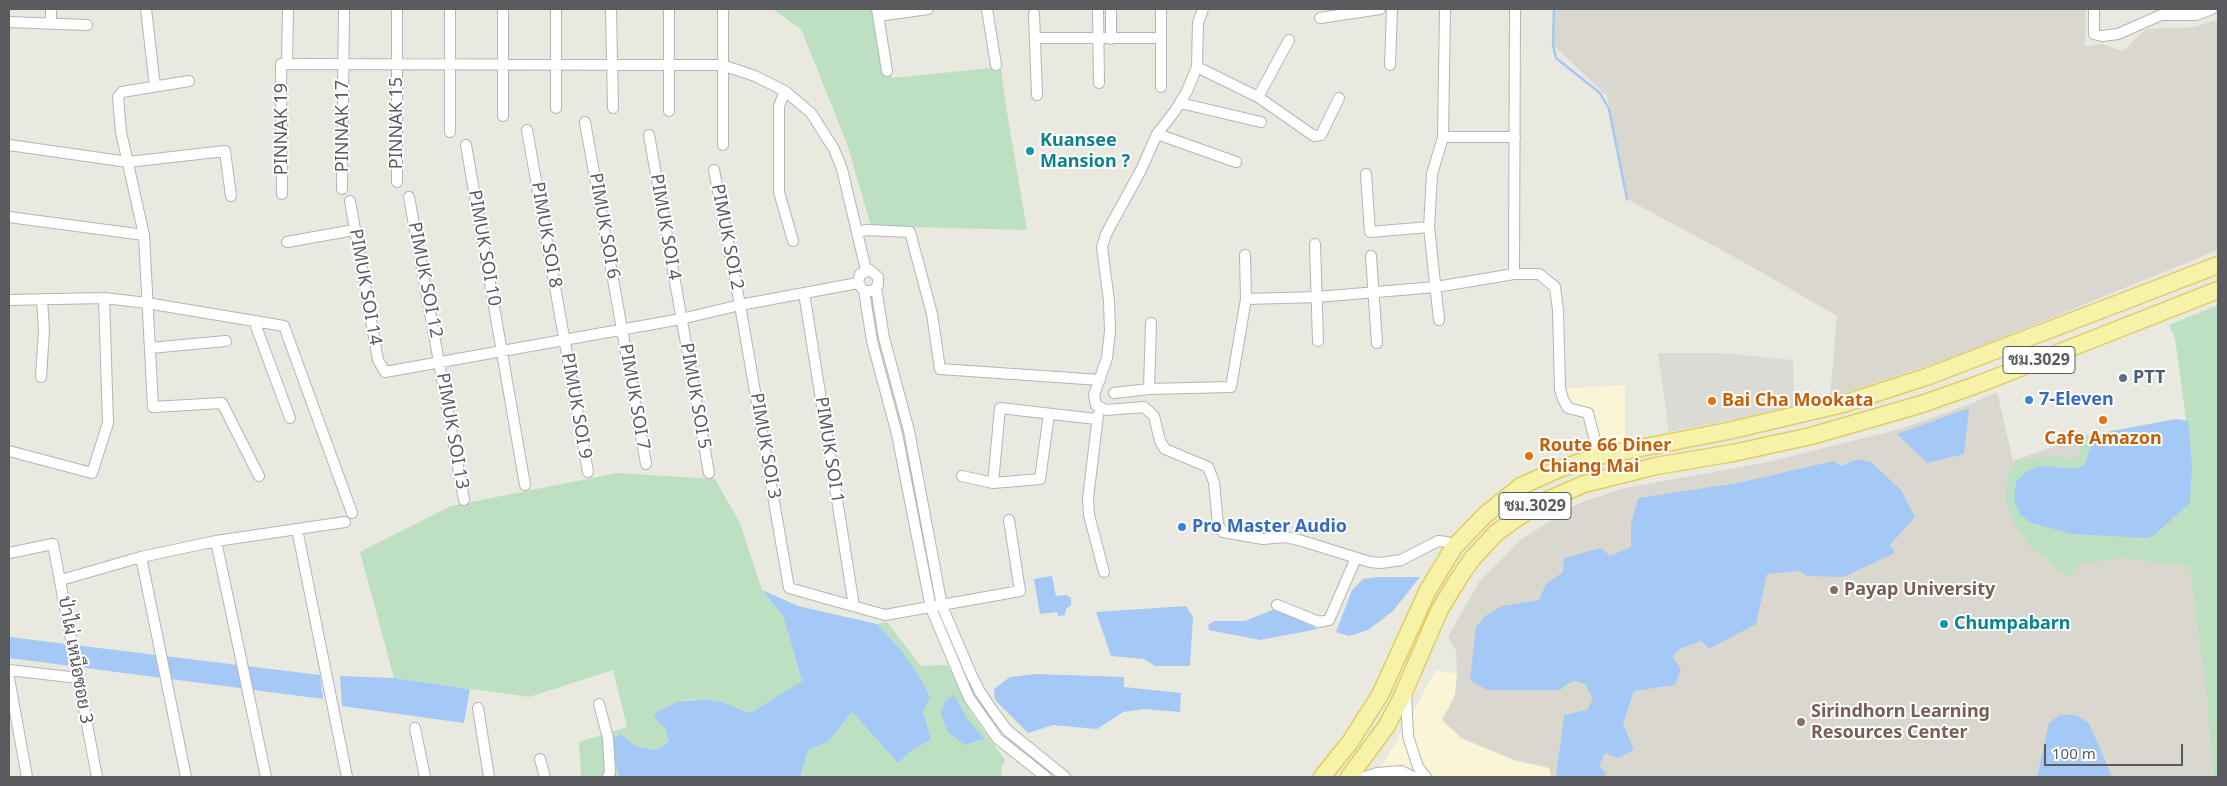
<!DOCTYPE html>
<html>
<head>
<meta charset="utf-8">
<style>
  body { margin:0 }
  #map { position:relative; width:2227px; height:786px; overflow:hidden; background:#eae9e0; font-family:"Noto Sans",sans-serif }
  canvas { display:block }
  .frame { position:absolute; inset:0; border:10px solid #595b5f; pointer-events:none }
  .scale { position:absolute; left:2044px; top:744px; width:139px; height:22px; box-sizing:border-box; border:2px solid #595b5f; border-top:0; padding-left:6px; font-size:15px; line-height:18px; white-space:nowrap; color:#595b5f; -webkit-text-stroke:4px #fff; paint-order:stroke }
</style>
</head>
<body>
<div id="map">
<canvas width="2227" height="786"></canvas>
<div class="frame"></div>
<div class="scale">100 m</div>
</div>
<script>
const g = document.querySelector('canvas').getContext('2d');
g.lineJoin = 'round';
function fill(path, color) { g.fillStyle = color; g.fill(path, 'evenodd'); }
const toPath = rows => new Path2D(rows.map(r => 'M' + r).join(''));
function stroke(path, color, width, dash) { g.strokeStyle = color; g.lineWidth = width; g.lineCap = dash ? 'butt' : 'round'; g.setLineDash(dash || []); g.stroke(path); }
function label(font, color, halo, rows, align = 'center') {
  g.font = font + ' "Noto Sans",Sarabun,sans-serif'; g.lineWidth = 4; g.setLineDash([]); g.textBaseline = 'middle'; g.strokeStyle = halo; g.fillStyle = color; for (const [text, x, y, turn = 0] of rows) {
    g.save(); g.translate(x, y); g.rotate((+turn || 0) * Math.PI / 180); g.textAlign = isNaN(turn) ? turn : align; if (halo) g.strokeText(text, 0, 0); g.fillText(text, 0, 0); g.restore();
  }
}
fill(toPath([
  [1625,385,1625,447,1599,456,1590,420,1568,408,1560,389],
  [1436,670,1457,674,1455,695,1442,720,1514,760,1549,768,1551,777,1371,777,1385,762]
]), '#f9f5d6');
fill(toPath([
  [1658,353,1724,353,1793,360,1794,408,1669,432]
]), '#dcdad4');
fill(toPath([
  [1553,9,2086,9,2085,46,2102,44,2123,51,2146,29,2195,27,2218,19,2218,250,1957,356,1830,398,1837,316,1747,264,1627,199,1607,96,1553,45],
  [1997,392,2013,461,2083,436,2176,419,2188,421,2213,777,1551,777,1549,768,1514,760,1461,738,1442,720,1455,695,1457,674,1456,651,1448,637,1479,582,1519,541,1577,504,1625,488,1763,463,1900,429,1970,404]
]), '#dad8ce');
fill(toPath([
  [772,9,880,9,892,78,1001,67,1005,101,1027,230,871,226,847,144,801,29],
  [2218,305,2218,777,2213,777,2207,698,2190,566,2122,558,2080,564,2069,577,2032,548,2014,526,2006,499,2007,476,2017,460,2052,456,2072,459,2079,456,2083,436,2097,434,2089,451,2085,464,2076,469,2039,466,2091,535,2145,538,2153,536,2192,464,2175,338,2169,325],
  [617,473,715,479,740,523,762,590,783,616,802,681,750,713,722,702,704,699,687,700,669,706,653,714,658,722,665,727,669,741,661,748,652,750,635,746,621,734,614,757,619,777,581,777,579,742,627,727,613,670,529,697,394,678,360,552,451,506],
  [887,622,921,666,948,665,971,713,1005,760,1001,768,1002,777,800,777,808,750,828,742,852,712,898,763,911,751,931,740,902,651,877,624]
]), '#bee0c2');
fill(toPath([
  [1969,408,1964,454,1927,463,1897,434],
  [2176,419,2188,421,2192,464,2190,503,2153,536,2145,538,2073,534,2031,523,2019,513,2014,499,2016,482,2026,472,2039,466,2076,469,2085,464,2089,451,2097,434],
  [1858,459,1871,462,1901,490,1915,517,1890,545,1895,553,1843,577,1807,576,1800,571,1767,574,1756,624,1709,649,1701,641,1680,649,1672,656,1681,669,1675,685,1634,691,1623,724,1634,750,1618,758,1605,753,1599,766,1607,774,1603,777,1556,777,1564,715,1587,710,1593,699,1585,684,1575,681,1567,684,1560,690,1487,690,1470,680,1476,627,1485,616,1502,606,1539,600,1546,584,1563,572,1564,558,1601,548,1610,556,1631,547,1631,524,1638,498,1738,483,1834,461,1841,466],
  [1052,576,1056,596,1066,595,1071,598,1071,605,1066,609,1065,615,1058,616,1057,612,1040,614,1034,579],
  [1378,577,1420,577,1393,611,1368,630,1349,636,1336,632,1352,590,1363,579],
  [762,590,798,606,877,624,902,651,922,681,930,698,923,711,931,740,911,751,898,763,852,712,828,742,808,750,800,777,619,777,614,757,613,739,621,734,635,746,652,750,661,748,669,741,665,727,658,722,653,714,677,702,704,699,722,702,750,713,802,681,783,616],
  [1186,606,1193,617,1190,666,1155,666,1144,659,1111,656,1096,612],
  [1277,608,1318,629,1260,640,1209,630,1208,625,1214,621,1245,621],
  [9,637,320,675,323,699,9,658],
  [1036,674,1124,677,1124,687,1181,693,1180,712,1144,709,1123,712,1097,729,1053,725,1028,733,995,700,994,689,1010,677],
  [340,676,394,678,470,689,464,723,342,706],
  [954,695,968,720,984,739,965,745,948,732,941,714,945,701],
  [2060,715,2076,715,2089,723,2112,777,2037,777,2049,723]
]), '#a4c9f6');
stroke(toPath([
  [1554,9,1553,45,1556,58,1600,93,1609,109,1627,199]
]), '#a4c9f6', 2.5);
const minor = toPath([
  [146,9,155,86],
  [397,9,397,182],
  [450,9,450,132],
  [503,9,503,116],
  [556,9,556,108],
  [611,9,613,108],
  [723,9,723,145],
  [877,9,887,71],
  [987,9,996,65],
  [1098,9,1099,83],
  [1111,9,1111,39],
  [1161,9,1161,87],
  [1203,9,1198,23,1197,67,1187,91,1175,111,1157,134,1141,170,1106,234,1102,247,1109,301,1110,331,1107,358,1094,395,1096,405,1106,410,1144,407,1154,416,1160,441,1165,449,1208,467,1214,482,1218,525,1223,532,1263,539,1285,537,1299,540,1370,562,1381,563,1401,560,1438,541,1447,542,1454,547],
  [2094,9,2094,34,2102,36,2118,34,2161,15,2196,15,2212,9],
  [1034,14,1037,95],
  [878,16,928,9],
  [1320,18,1380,9],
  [9,22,87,25],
  [51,24,51,9],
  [1035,38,1161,38],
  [287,64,288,9],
  [1390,65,1392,9],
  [1197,67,1258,97,1314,136,1321,135,1339,98],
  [189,81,122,92,118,97,121,132,144,235,153,407,222,403,259,476],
  [785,91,779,106,779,192,793,241],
  [1258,97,1289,40],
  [1180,103,1261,122],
  [669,111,669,9],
  [585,122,646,464],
  [527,130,588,472],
  [1157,134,1236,162],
  [649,135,709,473],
  [1443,137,1515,137],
  [9,145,128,162,225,151,231,196],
  [466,145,525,485],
  [714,170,740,305,789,588,885,615,1020,591,1009,520],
  [1366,174,1370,232,1429,227],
  [342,189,344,9],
  [282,194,281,64,722,65,755,76,785,91,811,113,834,149,842,169,866,270],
  [409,197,464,500],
  [350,201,378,360,385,372,681,319,740,305,858,283],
  [9,217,144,235],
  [857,232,867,230,910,232,932,314,940,369,1100,380],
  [287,242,354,230],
  [1315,244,1318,341],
  [1371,256,1377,343],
  [1514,274,1515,9],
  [876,288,884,338,909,431,942,606,971,674,980,692,993,711,1007,730,1065,777],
  [864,291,873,291,878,285,878,277,870,270,860,274,858,283,864,291,872,341,897,434,931,608,969,698,998,739,1046,777],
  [804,293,854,606],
  [1246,299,1317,297,1436,287,1514,274,1539,274,1555,287,1558,310,1560,389,1563,399,1568,408,1588,413,1599,456],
  [9,300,104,298,147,303,284,326,352,513],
  [1439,320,1429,227,1432,174,1443,137,1445,9],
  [254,321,290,418],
  [150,348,226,341],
  [41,377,44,330,42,299],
  [1149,389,1151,323],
  [1114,393,1149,389,1231,387,1246,299,1245,255],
  [1098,415,1088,499,1089,515,1104,572],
  [9,451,92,473,108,423,104,298],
  [962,476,993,483,1040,479,1049,414],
  [993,483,1000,408,1096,419],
  [297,529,347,777],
  [216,541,266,777],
  [9,553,53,544,97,777],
  [141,557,186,777],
  [61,580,141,557,216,541,345,522],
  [1277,605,1319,622,1329,620,1356,558],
  [9,670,78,678],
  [9,678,27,777],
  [1406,693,1408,736,1418,767,1426,777],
  [599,704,608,738,610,772,608,777],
  [478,708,489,777],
  [415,728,425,777],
  [540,759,545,777],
  [1365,777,1377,773,1401,771,1414,777]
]);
const primary = toPath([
  [1322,777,1350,742,1380,695,1428,590,1454,547,1485,515,1521,486,1559,469,1599,456,1728,431,1843,404,1929,376,2218,265],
  [1349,777,1386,727,1401,699,1439,611,1457,581,1472,559,1496,533,1534,506,1584,484,1656,466,1733,453,1811,436,1922,404,1979,384,2218,290]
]);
stroke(minor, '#b3b5b9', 12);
stroke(primary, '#e2cd61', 19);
stroke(minor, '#fff', 10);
stroke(primary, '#f6f3a9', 16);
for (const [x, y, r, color] of [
  [1030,151,5,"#0f9aa8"],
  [2123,378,5,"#5c6f8a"],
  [2029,400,5,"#3f7fe0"],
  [1712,401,5,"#e8710a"],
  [2103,420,5,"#e8710a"],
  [1529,456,5,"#e8710a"],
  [1182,527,5,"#3f7fe0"],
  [1834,590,5,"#8d6e63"],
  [1944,624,5,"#0f9aa8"],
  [1801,722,5,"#8d6e63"]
]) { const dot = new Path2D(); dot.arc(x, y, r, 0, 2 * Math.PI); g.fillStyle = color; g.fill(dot); stroke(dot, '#fff', 2); }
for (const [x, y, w] of [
  [2039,360,72],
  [1535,506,72]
]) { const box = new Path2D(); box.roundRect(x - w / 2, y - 13.5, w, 27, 4); g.fillStyle = '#fff'; g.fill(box); stroke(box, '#595b5f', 1); }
label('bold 16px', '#595b5f', null, [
  ["ชม.3029",2039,360],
  ["ชม.3029",1535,506]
]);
label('18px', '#595b5f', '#fff', [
  ["PINNAK 15",397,123,-90],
  ["PINNAK 17",343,126,-90],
  ["PINNAK 19",282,129,-90],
  ["PIMUK SOI 6",604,226,80],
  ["PIMUK SOI 4",665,227,80],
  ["PIMUK SOI 8",546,235,80],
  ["PIMUK SOI 2",727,237,79],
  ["PIMUK SOI 10",484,248,80],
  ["PIMUK SOI 12",425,280,79],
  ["PIMUK SOI 14",365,287,80],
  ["PIMUK SOI 5",695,396,80],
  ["PIMUK SOI 7",634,397,80],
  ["PIMUK SOI 9",576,406,80],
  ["PIMUK SOI 13",452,431,80],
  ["PIMUK SOI 3",765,446,80],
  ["PIMUK SOI 1",829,450,81],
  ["ป่าไผ่ เหนือซอย 3",75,660,80]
]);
label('bold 18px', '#0d838f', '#fff', [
  ["Kuansee",1040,141],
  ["Mansion ?",1040,162],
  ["Chumpabarn",1954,624]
], 'left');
label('bold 18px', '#4e5e75', '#fff', [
  ["PTT",2133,378]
], 'left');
label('bold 18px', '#366cbe', '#fff', [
  ["7-Eleven",2039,400],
  ["Pro Master Audio",1192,527]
], 'left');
label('bold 18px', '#c56008', '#fff', [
  ["Bai Cha Mookata",1722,401],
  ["Cafe Amazon",2103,439,"center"],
  ["Route 66 Diner",1539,446],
  ["Chiang Mai",1539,467]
], 'left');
label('bold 18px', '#785e54', '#fff', [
  ["Payap University",1844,590],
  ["Sirindhorn Learning",1811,712],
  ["Resources Center",1811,733]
], 'left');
</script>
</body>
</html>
